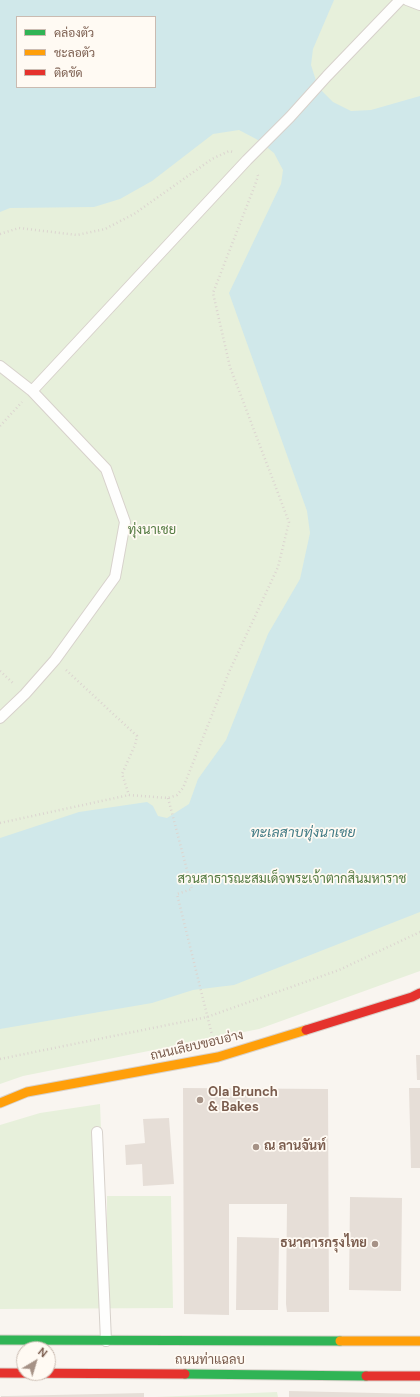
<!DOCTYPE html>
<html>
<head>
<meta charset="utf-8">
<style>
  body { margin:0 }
  #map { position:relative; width:420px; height:1397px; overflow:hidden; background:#f9f5f0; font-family:"DM Sans",Sarabun,sans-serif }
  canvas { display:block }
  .legend { position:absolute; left:16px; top:16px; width:140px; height:72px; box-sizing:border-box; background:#fffaf3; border:1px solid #cabbb1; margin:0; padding:5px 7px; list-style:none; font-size:12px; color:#7a5c4d }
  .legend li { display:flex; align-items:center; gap:8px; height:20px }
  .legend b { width:20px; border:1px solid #cabbb1 }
  .north { position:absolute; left:16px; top:1341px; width:40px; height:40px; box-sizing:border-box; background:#fffaf3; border:1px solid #cabbb1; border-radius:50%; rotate:38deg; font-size:11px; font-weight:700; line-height:16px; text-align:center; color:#7a5c4d }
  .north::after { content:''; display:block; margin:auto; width:14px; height:18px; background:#a69286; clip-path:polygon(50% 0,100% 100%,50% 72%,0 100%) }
</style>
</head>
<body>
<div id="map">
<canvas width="420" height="1397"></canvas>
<ul class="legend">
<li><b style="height:5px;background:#30b455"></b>คล่องตัว</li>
<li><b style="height:5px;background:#ff9f0a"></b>ชะลอตัว</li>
<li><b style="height:5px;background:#e5322d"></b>ติดขัด</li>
</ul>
<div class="north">N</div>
</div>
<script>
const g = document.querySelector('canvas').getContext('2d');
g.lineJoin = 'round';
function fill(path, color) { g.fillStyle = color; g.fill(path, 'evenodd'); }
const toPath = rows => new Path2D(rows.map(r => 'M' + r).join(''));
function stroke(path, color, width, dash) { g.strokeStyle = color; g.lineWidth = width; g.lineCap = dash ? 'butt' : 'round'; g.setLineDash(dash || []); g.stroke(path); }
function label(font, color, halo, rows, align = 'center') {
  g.font = font + ' "DM Sans",Sarabun,sans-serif'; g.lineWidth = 3.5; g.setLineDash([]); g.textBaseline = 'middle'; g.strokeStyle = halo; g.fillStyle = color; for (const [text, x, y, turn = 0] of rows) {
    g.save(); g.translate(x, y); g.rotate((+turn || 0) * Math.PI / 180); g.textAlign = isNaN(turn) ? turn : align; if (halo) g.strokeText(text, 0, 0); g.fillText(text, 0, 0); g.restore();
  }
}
fill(toPath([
  [0,0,420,0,420,971,259,1029,23,1076,0,1084],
  [17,17,155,17,155,87,17,87],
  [100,1104,107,1285,107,1196,171,1196,173,1308,0,1309,0,1125,40,1113],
  [277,1392,278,1397,155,1397]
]), '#e7f0db');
fill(toPath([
  [0,0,334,0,313,49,311,65,318,87,333,102,351,111,371,110,420,96,420,912,234,985,193,990,152,1003,0,1029,0,838,79,812,147,802,153,806,158,816,167,818,189,804,198,779,226,740,268,634,300,579,310,533,307,511,229,293,281,184,283,170,274,153,258,140,239,130,213,134,152,181,120,199,94,207,10,208,0,212],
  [17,17,155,17,155,87,17,87]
]), '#d0e8ea');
fill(toPath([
  [416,1055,420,1055,420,1080,417,1080],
  [183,1088,328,1089,329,1312,287,1312,286,1304,287,1204,229,1204,229,1315,184,1314],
  [409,1088,420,1088,420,1168,411,1168],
  [169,1118,174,1184,143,1186,142,1164,126,1165,125,1145,145,1143,143,1119],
  [350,1197,402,1198,401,1291,349,1290],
  [237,1237,279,1238,278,1310,236,1310],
  [289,1391,420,1394,420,1397,289,1397],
  [144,1393,144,1397,1,1397,1,1396,8,1396]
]), '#e6ded7');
const lane = toPath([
  [407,0,420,5],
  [0,366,32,391,106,469,125,522,115,577,55,660,25,694,0,718],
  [32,391,247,160,290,117,327,76,400,0],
  [97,1132,106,1341]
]);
const fast = toPath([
  [0,1340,340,1341],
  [185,1374,366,1376]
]);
const slow = toPath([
  [0,1103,27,1092,218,1057,306,1030],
  [340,1341,420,1341]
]);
const jam = toPath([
  [306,1030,412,997,420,993],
  [0,1373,185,1374],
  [366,1376,420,1376]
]);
stroke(lane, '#d7d1cb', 12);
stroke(fast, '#d9d2cb', 11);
stroke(slow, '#d9d2cb', 11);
stroke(jam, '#d9d2cb', 11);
stroke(toPath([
  [0,234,19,228,77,235,105,229,134,214,212,159,229,151,233,152],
  [0,426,22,402],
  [66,670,137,736,135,745,122,774,129,795],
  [0,671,13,683],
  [168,798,192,889,177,894,212,1035],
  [0,823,129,795,168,798,177,795,183,788,229,672,278,567,289,522,230,367,213,293,255,185,258,176,257,173],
  [0,1059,207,1017,339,970,420,932]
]), '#dcd5d0', 2.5, [1, 3]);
stroke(lane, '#fefefd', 10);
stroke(fast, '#30b455', 9);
stroke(slow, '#ff9f0a', 9);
stroke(jam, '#e5322d', 9);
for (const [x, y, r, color] of [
  [200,1100,4,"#a69286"],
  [256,1147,4,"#a69286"],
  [375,1244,4,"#a69286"]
]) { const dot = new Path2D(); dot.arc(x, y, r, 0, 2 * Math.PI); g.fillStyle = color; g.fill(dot); stroke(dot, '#fffaf3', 1.5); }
label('13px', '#537a41', '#fffaf3', [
  ["ทุ่งนาเชย",152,531],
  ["สวนสาธารณะสมเด็จพระเจ้าตากสินมหาราช",292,880]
]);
label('13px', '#7a5c4d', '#fffaf3', [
  ["ถนนเลียบขอบอ่าง",197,1046,-13],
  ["ถนนท่าแฉลบ",210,1361]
]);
label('bold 13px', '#7a5c4d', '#fffaf3', [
  ["Ola Brunch",208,1093],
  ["& Bakes",208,1108],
  ["ณ ลานจันท์",264,1147],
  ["ธนาคารกรุงไทย",367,1244,"right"]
], 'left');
label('italic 14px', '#437c86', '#fffaf3', [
  ["ทะเลสาบทุ่งนาเชย",303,833]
]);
</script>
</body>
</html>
